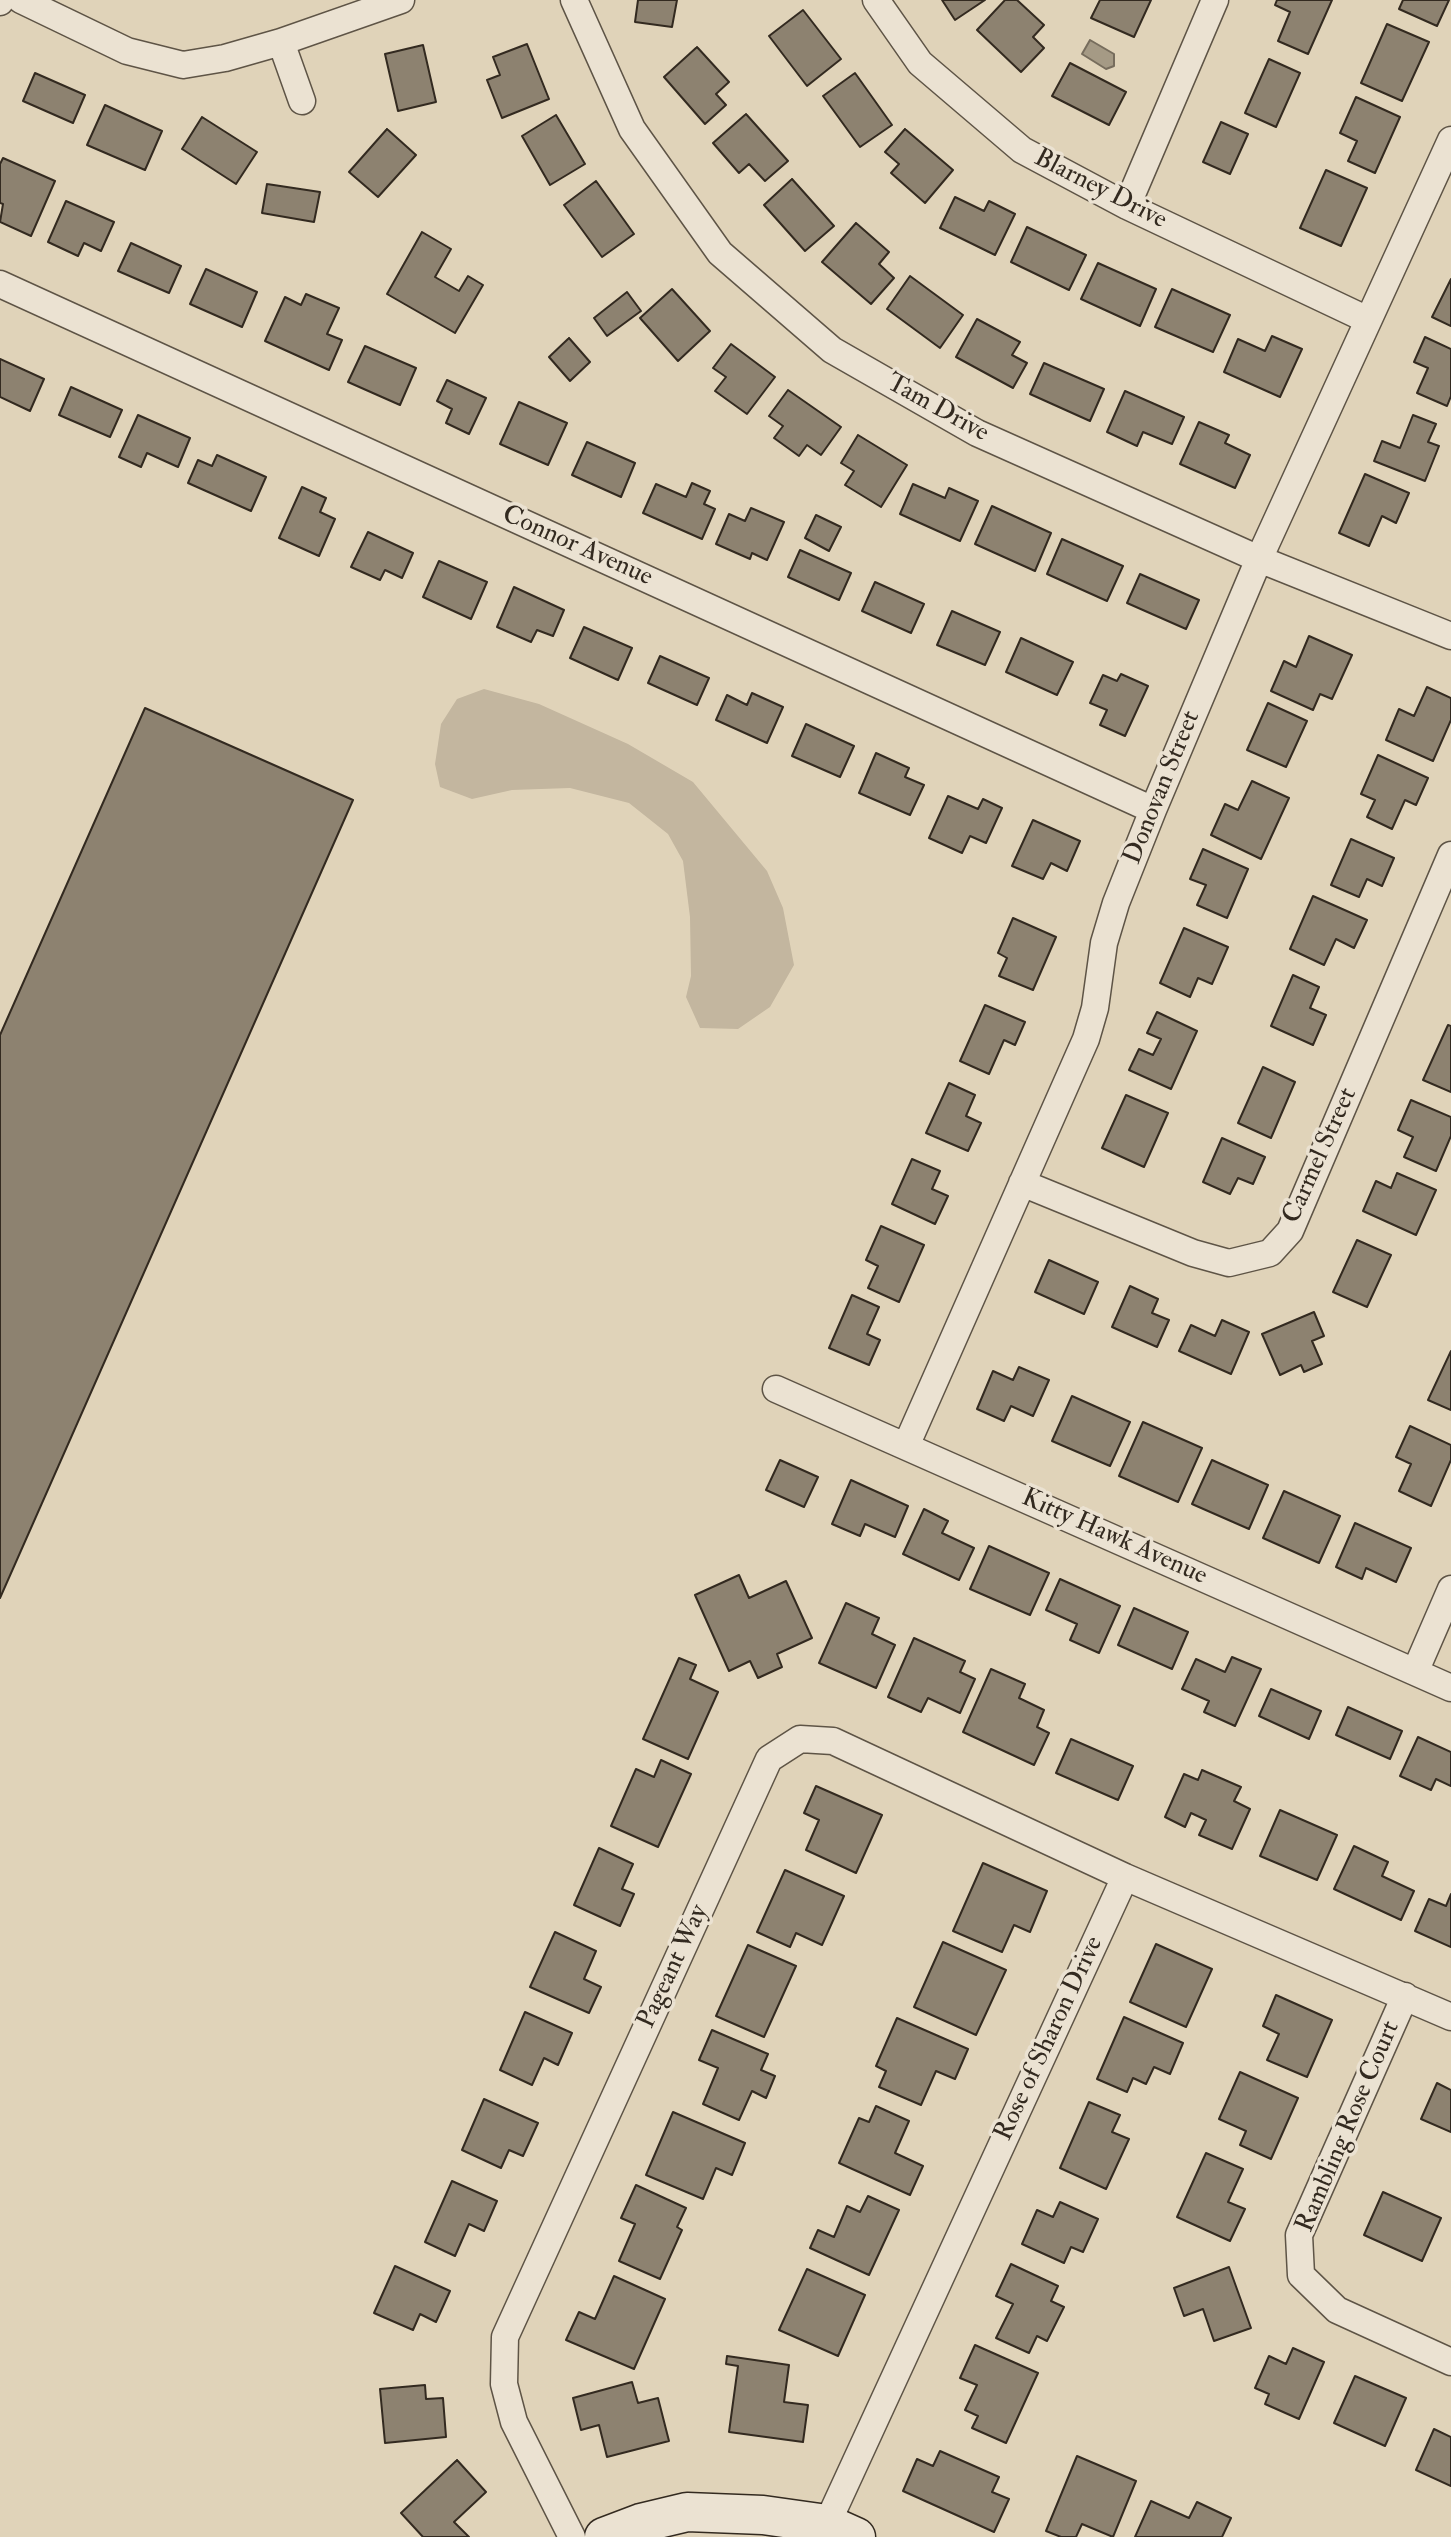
<!DOCTYPE html>
<html>
<head>
<meta charset="utf-8">
<style>
  body { margin:0 }
  canvas { display:block; background:#e0d3b9 }
</style>
</head>
<body>
<canvas width="1451" height="2537"></canvas>
<script>
const g = document.querySelector('canvas').getContext('2d');
g.lineJoin = 'round';
function fill(path, color) { g.fillStyle = color; g.fill(path, 'evenodd'); }
const toPath = rows => new Path2D(rows.map(r => 'M' + r).join(''));
function stroke(path, color, width, dash) { g.strokeStyle = color; g.lineWidth = width; g.lineCap = dash ? 'butt' : 'round'; g.setLineDash(dash || []); g.stroke(path); }
function label(font, color, halo, rows, align = 'center') {
  g.font = font + ' "IM FELL Double Pica",serif'; g.lineWidth = 7; g.setLineDash([]); g.textBaseline = 'middle'; g.strokeStyle = halo; g.fillStyle = color; for (const [text, x, y, turn = 0] of rows) {
    g.save(); g.translate(x, y); g.rotate((+turn || 0) * Math.PI / 180); g.textAlign = isNaN(turn) ? turn : align; if (halo) g.strokeText(text, 0, 0); g.fillText(text, 0, 0); g.restore();
  }
}
fill(toPath([
  [484,689,539,704,628,744,693,782,767,871,783,908,794,965,770,1007,738,1029,700,1028,686,997,691,976,690,917,683,861,668,834,629,803,570,788,512,790,472,799,440,787,435,764,441,724,457,699]
]), '#c3b69f');
const water = toPath([
  [1090,40,1114,54,1114,66,1106,69,1082,54,1090,40]
]);
fill(water, '#a59a85');
stroke(water, '#776d5d', 2);
const building = toPath([
  [638,0,677,0,672,27,635,22,638,0],
  [942,0,985,0,955,20,942,0],
  [1005,0,1017,0,1044,25,1033,37,1044,48,1021,72,977,30,1005,0],
  [1100,0,1151,0,1134,37,1091,18,1100,0],
  [1277,0,1332,0,1308,54,1278,41,1290,12,1275,5,1277,0],
  [1403,0,1449,0,1437,26,1399,9,1403,0],
  [803,10,841,59,807,86,769,36,803,10],
  [1387,24,1429,42,1402,101,1361,83,1387,24],
  [527,44,549,99,502,118,487,80,500,75,493,57,527,44],
  [423,45,436,102,398,111,385,54,423,45],
  [697,47,729,82,716,94,726,105,705,124,664,77,697,47],
  [1269,59,1300,73,1276,127,1245,113,1269,59],
  [1070,63,1126,92,1109,125,1052,96,1070,63],
  [35,73,85,95,73,123,23,101,35,73],
  [855,73,892,125,860,147,823,96,855,73],
  [1356,97,1400,117,1375,173,1348,161,1357,141,1340,133,1356,97],
  [105,105,162,131,145,170,87,145,105,105],
  [746,114,788,161,765,181,749,164,739,173,713,143,746,114],
  [556,115,585,164,550,185,522,136,556,115],
  [202,117,257,152,236,184,182,149,202,117],
  [1221,122,1248,134,1230,174,1203,162,1221,122],
  [387,129,416,155,378,197,349,172,387,129],
  [905,129,953,170,925,203,891,173,899,164,885,152,905,129],
  [3,158,55,181,31,236,0,222,3,204,0,203,0,164,3,158],
  [1326,170,1367,188,1341,246,1300,228,1326,170],
  [792,179,834,226,805,251,764,205,792,179],
  [596,181,634,234,602,257,564,205,596,181],
  [267,184,320,192,314,222,262,213,267,184],
  [955,197,984,211,989,201,1015,214,995,255,940,228,955,197],
  [66,201,114,222,101,251,84,243,78,256,48,242,66,201],
  [856,223,889,252,879,264,894,278,871,304,822,262,856,223],
  [1027,227,1086,255,1069,290,1011,262,1027,227],
  [422,232,451,249,435,277,459,291,468,276,483,285,455,333,387,294,422,232],
  [131,243,181,266,169,293,118,271,131,243],
  [1098,263,1156,289,1140,326,1081,299,1098,263],
  [206,269,257,292,242,327,190,304,206,269],
  [910,276,963,315,940,348,887,309,910,276],
  [1451,279,1451,326,1432,317,1451,279],
  [672,289,710,331,678,361,640,318,672,289],
  [1172,289,1230,315,1213,352,1155,327,1172,289],
  [627,292,641,311,607,336,594,318,627,292],
  [306,294,339,308,327,334,342,340,329,370,265,341,285,297,301,305,306,294],
  [977,319,1020,342,1012,355,1027,363,1013,388,956,357,977,319],
  [1272,336,1302,349,1280,397,1224,372,1238,339,1265,351,1272,336],
  [1425,337,1451,349,1451,396,1447,406,1417,393,1428,368,1414,362,1425,337],
  [569,338,590,362,570,381,549,357,569,338],
  [731,344,775,377,747,414,715,391,726,377,713,368,731,344],
  [365,346,416,368,400,405,348,382,365,346],
  [0,359,44,379,30,411,0,397,0,359],
  [1044,363,1104,389,1090,421,1030,394,1044,363],
  [447,380,486,398,469,434,446,423,452,409,437,401,447,380],
  [71,387,122,410,110,437,59,415,71,387],
  [788,390,841,427,821,455,807,445,799,456,774,438,783,426,769,416,788,390],
  [1125,391,1184,417,1172,444,1143,432,1137,446,1107,432,1125,391],
  [519,402,567,423,548,465,500,444,519,402],
  [138,415,190,438,178,467,147,453,141,467,119,457,138,415],
  [1413,415,1436,424,1428,442,1439,446,1425,481,1374,461,1382,441,1400,448,1413,415],
  [1199,422,1229,435,1225,443,1250,455,1235,488,1180,464,1199,422],
  [858,435,907,465,881,507,845,485,854,471,841,463,858,435],
  [587,442,635,463,621,497,572,475,587,442],
  [217,455,266,477,251,511,188,483,198,460,212,466,217,455],
  [1365,474,1409,493,1396,523,1382,516,1369,546,1339,533,1365,474],
  [692,483,710,491,704,504,715,509,702,539,643,513,656,484,686,497,692,483],
  [913,484,945,498,949,488,978,501,960,541,900,514,913,484],
  [302,487,326,498,320,512,335,519,319,556,279,538,302,487],
  [992,506,1051,533,1035,571,975,544,992,506],
  [751,508,784,522,767,560,752,553,750,559,716,544,729,514,745,521,751,508],
  [816,515,841,527,829,551,805,538,816,515],
  [368,532,413,553,402,578,385,570,380,580,351,567,368,532],
  [1062,539,1123,566,1107,601,1047,574,1062,539],
  [800,550,851,573,839,600,788,577,800,550],
  [439,561,487,582,471,619,423,597,439,561],
  [1140,574,1199,600,1186,629,1127,603,1140,574],
  [875,582,924,604,911,633,862,611,875,582],
  [514,587,564,610,553,636,537,630,531,642,497,627,514,587],
  [952,611,1000,632,985,665,937,645,952,611],
  [584,627,632,648,618,680,570,658,584,627],
  [1309,636,1352,655,1332,699,1320,694,1313,710,1271,691,1284,661,1296,667,1309,636],
  [1021,638,1073,662,1057,695,1006,672,1021,638],
  [660,656,709,678,697,705,648,683,660,656],
  [1121,674,1148,686,1125,736,1100,725,1107,710,1090,703,1103,675,1117,681,1121,674],
  [1427,687,1451,698,1451,720,1433,761,1386,740,1399,709,1414,716,1427,687],
  [752,693,783,707,767,743,716,720,727,695,747,705,752,693],
  [1268,703,1307,721,1286,767,1247,750,1268,703],
  [145,708,353,800,0,1598,0,1035,145,708],
  [806,724,854,746,840,777,792,756,806,724],
  [876,753,909,768,905,777,924,785,910,815,859,793,876,753],
  [1378,755,1428,778,1416,805,1405,800,1392,829,1367,817,1375,800,1361,794,1378,755],
  [1252,781,1289,798,1261,859,1211,835,1225,804,1238,810,1252,781],
  [948,796,978,809,983,799,1002,808,986,843,970,836,962,853,929,838,948,796],
  [1033,820,1080,841,1067,871,1051,863,1043,879,1012,866,1033,820],
  [1351,839,1394,858,1382,886,1367,879,1359,897,1331,885,1351,839],
  [1203,849,1248,869,1227,918,1197,905,1206,885,1190,879,1203,849],
  [1313,896,1367,920,1354,948,1336,939,1324,965,1290,949,1313,896],
  [1013,918,1056,937,1033,990,999,976,1007,958,998,953,1013,918],
  [1184,928,1228,947,1212,984,1198,978,1190,997,1160,983,1184,928],
  [1293,975,1319,987,1310,1008,1326,1015,1313,1045,1271,1026,1293,975],
  [985,1005,1025,1022,1015,1045,1004,1040,989,1074,960,1061,985,1005],
  [1157,1012,1197,1031,1171,1089,1129,1070,1139,1049,1153,1055,1161,1039,1147,1033,1157,1012],
  [1448,1025,1451,1026,1451,1092,1423,1080,1448,1025],
  [1263,1067,1295,1082,1271,1138,1238,1123,1263,1067],
  [949,1083,975,1095,966,1116,981,1123,968,1151,926,1133,949,1083],
  [1126,1095,1168,1113,1144,1167,1102,1148,1126,1095],
  [1411,1100,1451,1117,1451,1136,1436,1171,1404,1157,1413,1137,1398,1130,1411,1100],
  [1222,1138,1265,1157,1253,1184,1238,1178,1230,1194,1203,1182,1222,1138],
  [912,1159,940,1171,932,1189,948,1196,935,1224,892,1204,912,1159],
  [1397,1173,1436,1190,1416,1235,1363,1211,1376,1181,1391,1188,1397,1173],
  [881,1226,924,1245,899,1302,868,1288,878,1266,866,1260,881,1226],
  [1357,1240,1391,1255,1367,1307,1333,1292,1357,1240],
  [1049,1260,1098,1282,1084,1314,1035,1292,1049,1260],
  [1130,1286,1158,1299,1152,1313,1169,1320,1157,1347,1112,1327,1130,1286],
  [852,1295,879,1307,867,1334,880,1340,869,1365,829,1348,852,1295],
  [1314,1312,1324,1336,1312,1341,1322,1364,1304,1372,1301,1365,1280,1375,1262,1334,1314,1312],
  [1222,1320,1249,1332,1231,1374,1179,1351,1191,1325,1215,1336,1222,1320],
  [1451,1351,1451,1410,1428,1400,1451,1351],
  [1019,1367,1049,1380,1033,1416,1011,1406,1004,1421,977,1409,993,1371,1013,1380,1019,1367],
  [1072,1396,1130,1422,1110,1466,1052,1441,1072,1396],
  [1143,1422,1202,1448,1178,1502,1119,1476,1143,1422],
  [1410,1426,1451,1445,1451,1460,1431,1506,1399,1491,1411,1464,1396,1457,1410,1426],
  [780,1460,818,1477,804,1507,766,1490,780,1460],
  [1212,1460,1268,1485,1249,1529,1192,1504,1212,1460],
  [851,1480,908,1506,895,1537,865,1524,860,1536,832,1524,851,1480],
  [1284,1491,1340,1516,1319,1563,1263,1538,1284,1491],
  [924,1509,948,1521,942,1533,974,1548,959,1580,903,1554,924,1509],
  [1355,1523,1411,1548,1396,1582,1366,1568,1362,1579,1336,1567,1355,1523],
  [989,1546,1049,1573,1030,1615,970,1589,989,1546],
  [739,1575,749,1598,786,1581,812,1638,777,1654,782,1667,758,1678,750,1661,729,1671,695,1595,739,1575],
  [1060,1579,1120,1606,1099,1653,1070,1640,1077,1624,1046,1610,1060,1579],
  [846,1603,879,1618,872,1634,895,1645,876,1688,819,1663,846,1603],
  [1134,1608,1188,1632,1172,1669,1118,1645,1134,1608],
  [914,1638,965,1661,960,1672,975,1679,960,1713,928,1698,921,1712,888,1697,914,1638],
  [1232,1657,1261,1669,1235,1726,1204,1712,1209,1701,1182,1689,1196,1659,1225,1672,1232,1657],
  [679,1658,696,1665,690,1679,718,1692,688,1759,643,1739,679,1658],
  [991,1669,1025,1684,1019,1698,1044,1710,1037,1727,1049,1733,1034,1765,963,1732,991,1669],
  [1271,1689,1321,1711,1309,1739,1259,1716,1271,1689],
  [1348,1707,1402,1731,1390,1759,1336,1735,1348,1707],
  [1418,1737,1451,1752,1451,1786,1436,1779,1431,1790,1400,1776,1418,1737],
  [1071,1739,1133,1766,1118,1800,1056,1773,1071,1739],
  [661,1760,691,1774,658,1847,611,1826,636,1769,654,1777,661,1760],
  [1202,1770,1241,1787,1234,1801,1250,1809,1232,1849,1199,1835,1206,1820,1191,1813,1185,1827,1165,1817,1184,1774,1198,1780,1202,1770],
  [816,1786,882,1815,856,1873,806,1850,819,1820,804,1813,816,1786],
  [1280,1810,1337,1835,1317,1880,1260,1856,1280,1810],
  [1354,1846,1388,1862,1382,1876,1414,1891,1401,1920,1334,1889,1354,1846],
  [599,1848,633,1864,622,1889,634,1894,620,1926,574,1905,599,1848],
  [983,1863,1047,1891,1030,1932,1014,1925,1002,1952,953,1931,983,1863],
  [785,1870,844,1896,822,1945,796,1933,790,1947,757,1932,785,1870],
  [1451,1894,1451,1947,1415,1931,1429,1899,1446,1906,1451,1894],
  [555,1932,596,1951,584,1979,601,1987,589,2013,530,1987,555,1932],
  [943,1942,1006,1970,976,2035,914,2007,943,1942],
  [1156,1944,1212,1969,1186,2027,1130,2002,1156,1944],
  [748,1945,796,1966,764,2037,716,2016,748,1945],
  [1276,1995,1332,2020,1307,2077,1267,2060,1279,2034,1263,2026,1276,1995],
  [525,2012,572,2033,558,2065,544,2058,532,2085,500,2070,525,2012],
  [1124,2017,1183,2043,1170,2074,1154,2067,1146,2084,1133,2078,1127,2092,1097,2079,1124,2017],
  [897,2018,968,2049,955,2079,936,2071,921,2105,879,2087,886,2071,876,2066,897,2018],
  [712,2030,768,2054,761,2070,775,2076,766,2098,752,2091,739,2120,703,2104,718,2068,699,2060,712,2030],
  [1240,2072,1298,2098,1271,2159,1240,2145,1246,2131,1219,2119,1240,2072],
  [1437,2083,1451,2090,1451,2132,1421,2119,1437,2083],
  [484,2099,538,2123,523,2156,509,2150,501,2168,462,2150,484,2099],
  [1089,2102,1120,2115,1112,2132,1129,2139,1106,2189,1060,2168,1089,2102],
  [876,2106,909,2121,895,2153,923,2166,910,2195,839,2163,859,2118,869,2122,876,2106],
  [673,2112,745,2143,732,2175,716,2168,703,2199,646,2175,673,2112],
  [1206,2153,1243,2169,1228,2202,1245,2209,1230,2241,1177,2217,1206,2153],
  [452,2181,497,2201,484,2231,469,2224,455,2256,425,2242,452,2181],
  [636,2185,686,2208,677,2227,682,2230,660,2279,619,2261,635,2224,621,2218,636,2185],
  [1383,2192,1441,2218,1422,2261,1364,2235,1383,2192],
  [868,2196,899,2210,869,2275,810,2248,818,2230,834,2237,847,2206,860,2212,868,2196],
  [1060,2202,1098,2219,1083,2252,1071,2247,1064,2263,1022,2244,1037,2210,1053,2217,1060,2202],
  [1011,2264,1058,2286,1051,2301,1064,2307,1047,2341,1037,2336,1029,2353,996,2338,1013,2304,996,2296,1011,2264],
  [395,2266,450,2291,436,2322,420,2314,413,2330,374,2313,395,2266],
  [1229,2267,1251,2328,1214,2341,1203,2309,1184,2316,1174,2288,1229,2267],
  [807,2269,865,2295,838,2356,779,2330,807,2269],
  [614,2276,665,2299,634,2369,566,2340,579,2312,595,2319,614,2276],
  [975,2345,1038,2373,1006,2443,972,2428,978,2416,965,2410,977,2385,960,2378,975,2345],
  [1293,2348,1324,2362,1299,2419,1265,2404,1269,2394,1255,2388,1269,2356,1286,2364,1293,2348],
  [727,2356,789,2365,784,2402,808,2405,803,2442,729,2432,738,2366,726,2364,727,2356],
  [1355,2376,1406,2398,1385,2446,1334,2423,1355,2376],
  [632,2382,638,2403,658,2398,669,2441,607,2457,599,2425,581,2430,573,2398,632,2382],
  [425,2385,426,2399,443,2398,446,2437,385,2443,380,2389,425,2385],
  [1434,2429,1451,2437,1451,2486,1416,2470,1434,2429],
  [940,2451,999,2477,992,2492,1009,2499,994,2532,903,2491,917,2459,933,2466,940,2451],
  [1077,2456,1136,2481,1113,2537,1082,2524,1076,2537,1061,2537,1046,2531,1077,2456],
  [457,2460,486,2492,454,2522,469,2537,423,2537,401,2513,457,2460],
  [1151,2501,1189,2518,1197,2502,1231,2518,1222,2537,1135,2537,1151,2501]
]);
fill(building, '#8d8270');
stroke(building, '#332a20', 2);
const street = toPath([
  [21,0,127,51,183,65,225,58,281,42,401,0],
  [574,0,632,129,720,253,832,350,977,433,1259,559,1451,636],
  [876,0,920,63,1022,150,1127,206,1368,320],
  [0,2,1,0],
  [281,42,302,101],
  [1127,206,1215,0],
  [0,284,1153,810],
  [1022,1183,1193,1253,1229,1263,1270,1253,1290,1231,1451,855],
  [776,1389,1451,1688],
  [906,1446,1086,1039,1095,1008,1104,943,1116,903,1153,810,1259,559,1451,140],
  [1415,1672,1451,1589],
  [1405,1996,1299,2235,1301,2275,1337,2310,1451,2362],
  [827,2524,1125,1877],
  [572,2537,514,2422,504,2384,505,2337,769,1759,800,1739,833,1741,1125,1877,1451,2017]
]);
const secondary = toPath([
  [604,2537,641,2523,687,2512,763,2515,827,2524,856,2537]
]);
stroke(street, '#5e5446', 29);
stroke(secondary, '#332a20', 41);
stroke(street, '#ebe2d2', 26);
stroke(secondary, '#ebe2d2', 38);
label('26px', '#332a20', '#ebe2d2', [
  ["Blarney Drive",1100,190,27],
  ["Tam Drive",937,409,29],
  ["Connor Avenue",577,547,24],
  ["Donovan Street",1163,788,-68],
  ["Carmel Street",1321,1156,-66],
  ["Kitty Hawk Avenue",1114,1538,24],
  ["Pageant Way",674,1967,-65],
  ["Rose of Sharon Drive",1050,2039,-65],
  ["Rambling Rose Court",1349,2127,-67]
]);
</script>
</body>
</html>
